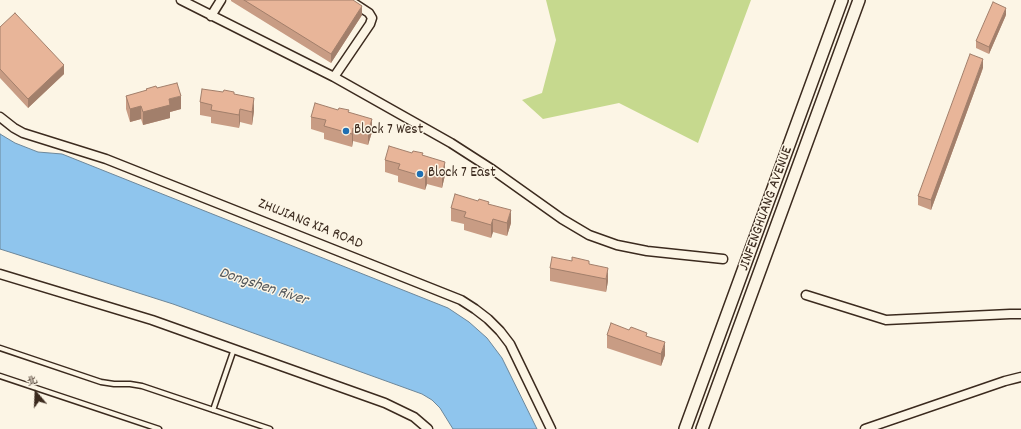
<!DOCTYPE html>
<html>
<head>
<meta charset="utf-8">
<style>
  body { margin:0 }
  #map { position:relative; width:1021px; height:429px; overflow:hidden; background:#fcf5e5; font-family:Dekko,"LXGW WenKai TC",sans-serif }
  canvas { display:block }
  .north { position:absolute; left:16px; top:373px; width:40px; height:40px; -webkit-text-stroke:3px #fcf5e5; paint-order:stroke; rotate:341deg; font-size:11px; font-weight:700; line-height:16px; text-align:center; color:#3b2a1e }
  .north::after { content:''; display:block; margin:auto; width:14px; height:18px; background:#3b2a1e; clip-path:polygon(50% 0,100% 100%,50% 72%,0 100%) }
</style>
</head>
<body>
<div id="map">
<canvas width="1021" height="429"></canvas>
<div class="north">北</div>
</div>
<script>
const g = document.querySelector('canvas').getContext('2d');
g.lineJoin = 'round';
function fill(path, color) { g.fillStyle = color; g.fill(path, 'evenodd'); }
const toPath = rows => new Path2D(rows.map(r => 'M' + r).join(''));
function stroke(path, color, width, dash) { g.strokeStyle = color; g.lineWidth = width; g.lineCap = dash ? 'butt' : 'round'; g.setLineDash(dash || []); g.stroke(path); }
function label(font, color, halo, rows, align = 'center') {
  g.font = font + ' Dekko,sans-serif'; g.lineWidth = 3; g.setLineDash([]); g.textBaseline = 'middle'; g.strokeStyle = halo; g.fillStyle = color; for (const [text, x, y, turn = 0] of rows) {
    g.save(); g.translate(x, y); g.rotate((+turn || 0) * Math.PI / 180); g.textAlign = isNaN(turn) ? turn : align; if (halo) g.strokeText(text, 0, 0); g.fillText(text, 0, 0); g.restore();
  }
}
fill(toPath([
  [546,0,751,0,698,143,619,103,543,119,522,100,542,93,556,40]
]), '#c6d98e');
const water = toPath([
  [0,134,15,143,38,152,62,154,448,308,469,322,487,338,502,358,537,429,453,429,440,408,432,400,422,394,173,304,0,249,0,134]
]);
fill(water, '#8fc5ed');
stroke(water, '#6d879a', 1);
const lane = toPath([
  [0,348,101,382,114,384,130,384,142,386,270,429],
  [0,376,159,429],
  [213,410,234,349]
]);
const street = toPath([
  [181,0,334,77,451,143,493,170,562,219,589,235,617,245,647,251,723,259],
  [211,16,221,0],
  [334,77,370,24,372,18,369,13,349,0],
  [0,117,14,128,23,133,106,159,461,300,475,309,488,319,500,331,510,344,551,429],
  [0,274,152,320,385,403,414,417,428,429],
  [806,295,886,320,1010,314,1021,314],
  [865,429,1005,381,1021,377]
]);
const secondary = toPath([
  [685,429,842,0],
  [702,429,859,0]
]);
stroke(lane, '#3b2a1e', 7);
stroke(street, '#3b2a1e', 11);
stroke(secondary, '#3b2a1e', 14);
stroke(lane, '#fcf5e5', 4);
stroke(street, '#fcf5e5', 8);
stroke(secondary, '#fcf5e5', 11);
fill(toPath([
  [231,0,353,0,362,15,331,63,231,1],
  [1006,15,989,54,976,48,976,41],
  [0,27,64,74,28,108,0,78],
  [983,68,931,210,918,205,918,196],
  [157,88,181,109,170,112,170,118,143,125,141,119,130,122,126,109,126,96,146,91,146,89],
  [234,94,254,111,252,125,240,122,239,128,211,123,211,117,200,115,200,102],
  [349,112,372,132,368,145,353,141,352,147,324,139,324,133,311,129,311,117],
  [423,156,445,175,442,188,427,184,425,190,398,182,398,176,385,172,385,160],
  [489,204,511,223,507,236,493,232,491,238,464,230,464,224,451,221,451,208],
  [589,264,608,281,606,292,550,281,550,268],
  [607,335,647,336,665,355,661,366,607,348]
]), '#c89c84');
fill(toPath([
  [362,6,362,15,331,63,331,54],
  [1006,8,1006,15,989,54,989,47],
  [983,59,983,68,931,210,931,200],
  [64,65,64,74,28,108,28,99],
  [181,96,181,109,170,112,170,118,143,125,143,112,169,99],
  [254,98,254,111,252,125,252,112],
  [141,106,141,119,130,122,130,109],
  [240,109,240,122,239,128,239,115],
  [372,119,372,132,368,145,368,132],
  [353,128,353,141,352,147,352,134],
  [445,162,445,175,442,188,442,175],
  [427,171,427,184,425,190,425,177],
  [511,210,511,223,507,236,507,223],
  [493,219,493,232,491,238,491,225],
  [608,268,608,281,606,292,606,279],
  [665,342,665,355,661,366,661,354]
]), '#a27f6b');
const building = toPath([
  [244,0,353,0,362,6,331,54,244,0],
  [993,2,1006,8,989,47,976,41,993,2],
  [15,13,64,65,28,99,0,69,0,27,15,13],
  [970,54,983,59,931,200,918,196,970,54],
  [177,83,181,96,169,99,170,105,143,112,141,106,130,109,126,96,147,90,146,89,156,86,157,88,177,83],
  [202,89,223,92,224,90,234,92,234,94,254,98,252,112,240,109,239,115,211,110,212,105,200,102,202,89],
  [315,103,338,110,339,108,349,110,348,112,372,119,368,132,353,128,352,134,324,126,326,120,311,117,315,103],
  [389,146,412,153,413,151,423,153,422,155,445,162,442,175,427,171,425,177,398,169,400,164,385,160,389,146],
  [455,194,478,201,479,199,489,202,488,204,511,210,507,223,493,219,491,225,464,217,466,212,451,208,455,194],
  [552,257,572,261,572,257,589,261,589,264,608,268,606,279,550,268,552,257],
  [611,323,629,330,631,327,647,333,646,336,665,342,661,354,607,335,611,323]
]);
fill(building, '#e8b599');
stroke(building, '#a27f6b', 1);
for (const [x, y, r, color] of [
  [346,131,4,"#1f6fb2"],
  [420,174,4,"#1f6fb2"]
]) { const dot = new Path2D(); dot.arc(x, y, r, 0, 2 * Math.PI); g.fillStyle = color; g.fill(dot); stroke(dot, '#fcf5e5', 1.5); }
label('15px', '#3b2a1e', '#fcf5e5', [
  ["Block 7 West",354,131],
  ["Block 7 East",428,174]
], 'left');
label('15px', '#3b2a1e', '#fcf5e5', [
  ["JINFENGHUANG AVENUE",767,209,-70],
  ["ZHUJIANG XIA ROAD",310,225,22]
]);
label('italic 16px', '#54585c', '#fcf5e5', [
  ["Dongshen River",263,288,18]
]);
</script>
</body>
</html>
